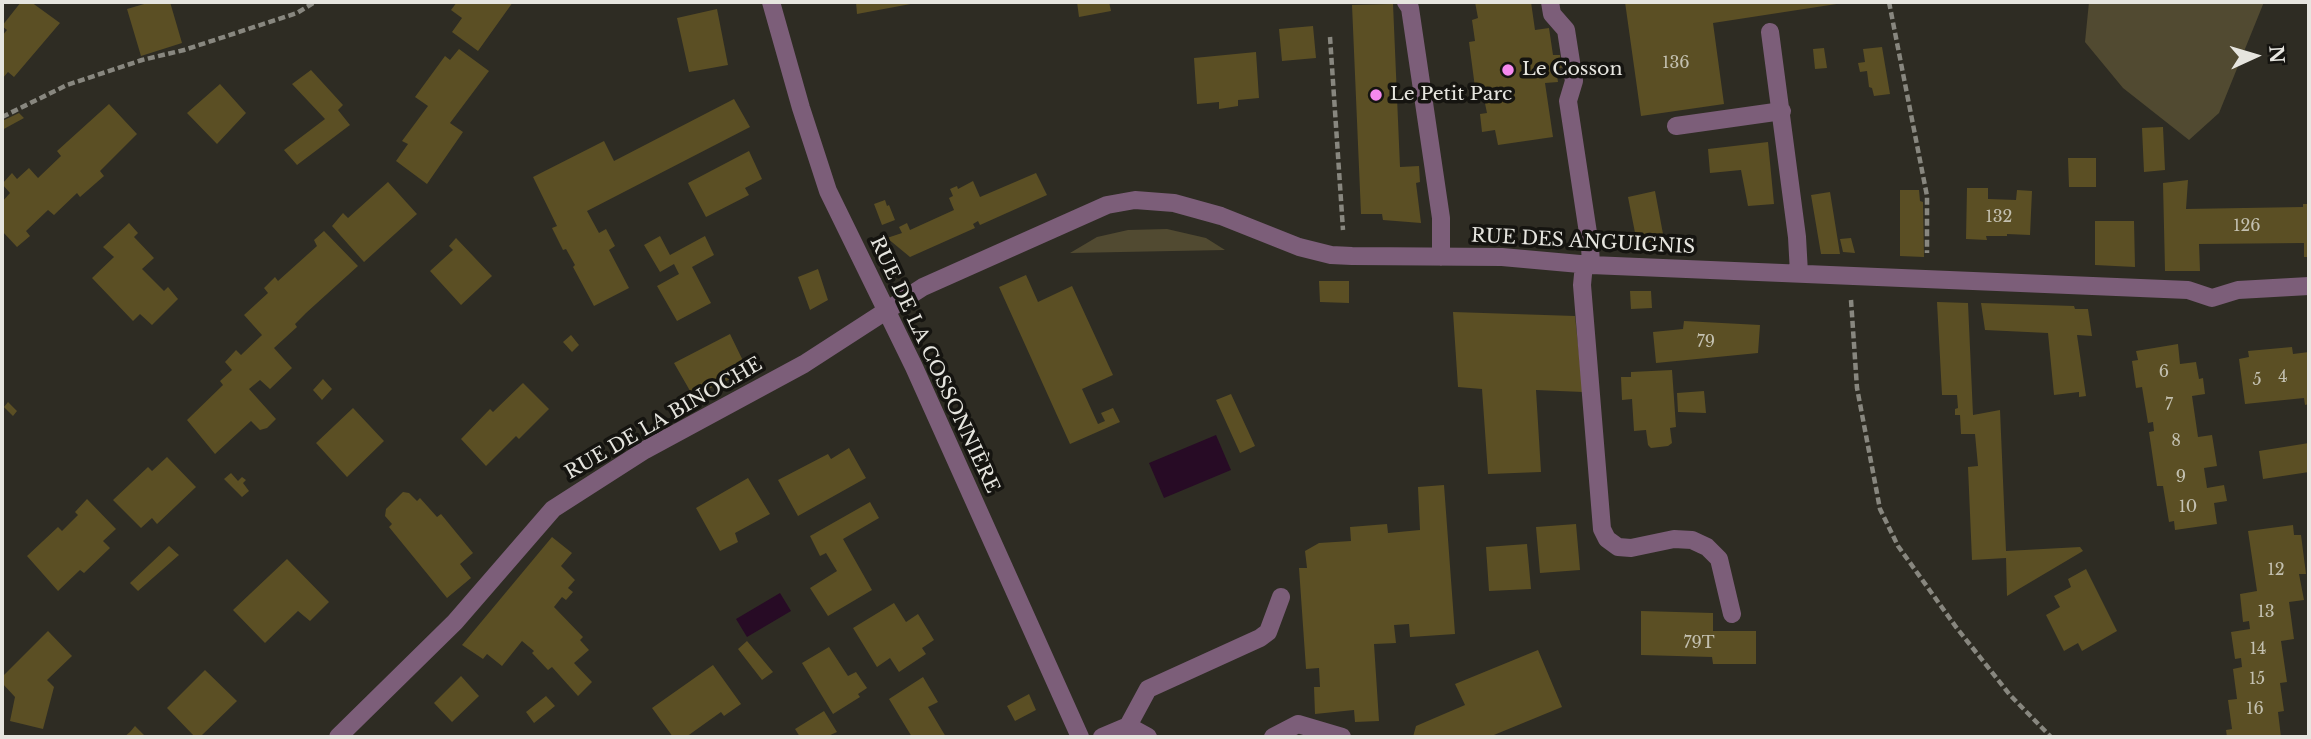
<!DOCTYPE html>
<html>
<head>
<meta charset="utf-8">
<style>
  body { margin:0 }
  #map { position:relative; width:2311px; height:739px; overflow:hidden; background:#2e2c23; font-family:"Libre Baskerville",serif }
  canvas { display:block }
  .frame { position:absolute; inset:0; border:4px solid #e6e5df; pointer-events:none }
  .north { position:absolute; left:2220px; top:21px; width:70px; height:70px; -webkit-text-stroke:5px #151410; paint-order:stroke; rotate:86deg; font-size:19px; font-weight:700; line-height:28px; text-align:center; color:#e6e5df }
  .north::after { content:''; display:block; margin:auto; width:24px; height:32px; background:#e6e5df; clip-path:polygon(50% 0,100% 100%,50% 72%,0 100%) }
</style>
</head>
<body>
<div id="map">
<canvas width="2311" height="739"></canvas>
<div class="frame"></div>
<div class="north">N</div>
</div>
<script>
const g = document.querySelector('canvas').getContext('2d');
g.lineJoin = 'round';
function fill(path, color) { g.fillStyle = color; g.fill(path, 'evenodd'); }
const toPath = rows => new Path2D(rows.map(r => 'M' + r).join(''));
function stroke(path, color, width, dash) { g.strokeStyle = color; g.lineWidth = width; g.lineCap = dash ? 'butt' : 'round'; g.setLineDash(dash || []); g.stroke(path); }
function label(font, color, halo, rows, align = 'center') {
  g.font = font + ' "Libre Baskerville",serif'; g.lineWidth = 7; g.setLineDash([]); g.textBaseline = 'middle'; g.strokeStyle = halo; g.fillStyle = color; for (const [text, x, y, turn = 0] of rows) {
    g.save(); g.translate(x, y); g.rotate((+turn || 0) * Math.PI / 180); g.textAlign = isNaN(turn) ? turn : align; if (halo) g.strokeText(text, 0, 0); g.fillText(text, 0, 0); g.restore();
  }
}
fill(toPath([
  [2089,2,2264,2,2219,113,2189,140,2123,88,2085,42],
  [1167,229,1206,238,1225,250,1070,253,1097,237,1128,230]
]), '#514a31');
fill(toPath([
  [1216,435,1231,470,1164,498,1149,463],
  [780,593,791,611,747,637,736,619]
]), '#270b25');
fill(toPath([
  [21,2,31,2,60,23,14,77,8,72,2,79,2,36,7,30,2,26],
  [151,2,170,2,182,43,141,56,127,9],
  [457,2,513,2,478,51,452,32,462,18,451,10],
  [856,2,916,2,916,3,857,14],
  [1077,2,1109,2,1111,11,1079,17],
  [1475,2,1531,2,1535,30,1549,28,1553,55,1560,55,1562,68,1556,69,1558,82,1545,83,1553,137,1498,145,1495,130,1482,132,1480,114,1487,113,1483,94,1476,95,1469,42,1475,41,1472,20,1478,18],
  [1625,2,1843,2,1843,3,1713,23,1724,104,1641,116],
  [1393,4,1400,167,1419,166,1420,182,1416,183,1421,223,1383,220,1382,214,1361,214,1352,5],
  [717,9,728,65,689,72,677,18],
  [1313,26,1316,58,1282,61,1279,29],
  [1882,47,1890,94,1874,96,1872,88,1869,87,1867,71,1860,72,1858,63,1865,62,1863,49],
  [1824,48,1827,68,1815,69,1813,49],
  [459,49,489,71,450,123,463,132,427,184,396,161,408,144,402,141,428,106,415,97,445,56,450,60],
  [1256,52,1259,98,1238,100,1238,106,1219,109,1219,102,1197,104,1194,58],
  [311,70,343,105,338,110,350,125,297,165,284,150,325,119,292,84],
  [220,84,246,113,217,144,187,113],
  [734,99,750,127,587,211,599,233,606,229,615,246,609,250,629,288,594,306,573,267,575,265,566,249,563,250,552,228,557,226,533,177,604,141,614,161],
  [109,104,137,134,100,171,104,176,80,197,77,193,54,215,48,210,26,231,30,236,17,247,2,231,2,202,10,193,2,184,12,173,17,179,29,168,38,178,61,156,57,151],
  [19,113,24,118,2,130,2,121],
  [2163,127,2165,170,2144,172,2142,128],
  [1768,142,1774,204,1748,206,1741,170,1710,173,1708,149],
  [749,151,762,179,745,188,749,195,706,217,688,183],
  [2068,158,2096,158,2096,187,2069,187],
  [1036,173,1047,195,980,225,978,221,973,224,975,228,910,257,887,238,902,233,899,227,907,223,910,230,954,210,949,198,953,196,950,189,957,186,958,189,973,181,980,197],
  [2188,180,2186,209,2303,207,2303,204,2309,204,2309,257,2304,257,2304,243,2199,244,2200,271,2165,271,2163,183],
  [388,182,417,214,364,262,332,226,343,213,348,218],
  [1967,188,1988,188,1988,199,2016,200,2017,190,2032,191,2030,235,2007,234,2007,236,1986,236,1987,240,1966,239],
  [1900,190,1919,190,1920,201,1923,202,1924,257,1900,256],
  [1655,191,1666,250,1638,248,1628,197],
  [1830,192,1840,254,1821,254,1811,195],
  [885,200,887,206,889,205,895,220,882,225,874,204],
  [2095,221,2134,221,2135,267,2095,265],
  [129,223,138,233,134,237,154,258,142,269,164,291,168,287,178,299,152,325,140,314,133,321,92,278,114,257,103,247],
  [324,231,358,266,306,313,295,324,297,327,274,348,292,368,270,389,260,380,249,389,276,419,267,428,260,430,251,421,215,454,187,420,223,385,220,381,232,370,225,362,236,350,241,355,262,335,244,315,268,293,264,288,275,277,278,281,317,246,314,240],
  [660,236,670,255,705,236,714,255,692,267,711,303,677,321,657,286,679,274,674,264,660,272,644,245],
  [456,238,492,276,461,305,430,271,453,250,449,246],
  [1851,238,1855,253,1843,252,1840,239],
  [818,269,828,300,810,310,798,277],
  [1026,275,1038,302,1072,286,1113,375,1082,389,1098,424,1105,421,1101,413,1113,408,1120,422,1070,444,999,287],
  [1319,281,1349,281,1349,303,1320,302],
  [1630,291,1651,291,1652,308,1631,309],
  [1937,302,1968,303,1973,415,2000,410,2006,551,2080,547,2083,551,2007,596,2006,558,1972,560,1968,467,1978,466,1975,434,1961,434,1960,415,1955,415,1955,409,1958,408,1957,395,1942,395],
  [1981,303,2074,306,2075,309,2088,309,2092,336,2077,335,2086,396,2079,397,2079,392,2054,395,2048,333,1985,330],
  [1453,312,1575,316,1583,392,1536,390,1541,472,1488,474,1482,389,1458,387],
  [1684,321,1760,325,1758,353,1656,363,1653,332,1683,329],
  [730,334,748,371,693,396,674,363],
  [571,335,579,345,572,352,563,342],
  [2178,344,2180,364,2196,362,2199,379,2203,378,2205,394,2192,396,2198,437,2212,435,2217,466,2204,468,2207,488,2224,485,2227,501,2214,503,2217,524,2175,530,2174,521,2169,522,2163,486,2157,486,2149,432,2154,431,2153,422,2148,423,2142,387,2136,388,2132,361,2138,360,2136,351],
  [2292,347,2293,354,2309,352,2309,404,2305,405,2304,398,2245,404,2239,359,2249,357,2248,351],
  [1672,370,1676,427,1670,428,1672,443,1668,446,1651,448,1648,445,1646,430,1634,431,1632,399,1622,400,1621,377,1631,377,1631,372],
  [323,379,332,389,322,400,313,390],
  [523,383,549,409,519,439,516,436,486,466,461,439,490,409,493,412],
  [1704,391,1706,413,1678,412,1677,393],
  [1231,394,1255,446,1240,453,1216,400],
  [8,402,17,411,13,416,4,407],
  [353,408,384,441,347,477,316,443],
  [2309,443,2309,472,2263,479,2259,451],
  [849,448,866,478,798,516,778,480,828,454,831,459],
  [167,457,196,487,157,524,152,518,141,528,113,500,148,467,152,471],
  [231,473,238,481,242,477,246,480,243,483,249,491,242,497,224,479],
  [748,478,770,514,735,533,738,542,720,551,696,508],
  [1444,485,1455,634,1410,637,1409,624,1394,625,1396,643,1374,644,1379,721,1355,722,1354,710,1315,714,1314,687,1320,687,1319,668,1306,669,1299,568,1307,568,1305,551,1319,543,1351,541,1350,527,1387,524,1388,533,1420,530,1418,487],
  [403,492,409,493,417,501,420,498,437,517,441,514,473,553,460,564,471,578,447,598,389,527,392,524,385,516,386,509],
  [87,499,116,529,103,541,110,548,84,573,80,570,58,591,27,556,58,527,62,531,78,515,75,512],
  [870,502,879,518,843,539,872,590,828,616,810,588,837,571,826,553,820,556,810,536],
  [1576,524,1580,570,1540,573,1536,527],
  [2293,525,2294,535,2301,535,2306,574,2299,574,2304,600,2289,602,2294,639,2281,641,2287,682,2280,683,2284,711,2278,712,2281,737,2227,737,2226,730,2232,729,2228,700,2237,699,2233,669,2242,667,2241,658,2235,659,2231,632,2250,629,2249,621,2243,622,2240,594,2257,591,2248,531],
  [552,537,572,553,561,566,575,580,568,588,573,592,566,600,562,597,554,607,583,637,580,640,589,650,574,663,592,682,578,696,552,667,548,670,532,653,534,651,522,641,502,666,487,654,483,659,462,645],
  [1527,544,1531,589,1489,591,1486,547],
  [169,546,179,555,138,591,130,583],
  [287,559,329,602,310,621,298,611,265,643,233,610],
  [2086,569,2117,631,2082,651,2078,643,2064,651,2046,615,2060,607,2054,596,2071,587,2068,579],
  [894,603,906,622,918,614,934,640,922,648,926,654,899,672,890,658,877,667,853,628],
  [1641,611,1713,613,1713,631,1756,631,1756,664,1713,664,1712,657,1641,655],
  [48,631,72,656,47,680,54,687,43,729,10,721,15,697,2,683,2,677],
  [747,641,773,672,762,680,738,649],
  [829,647,848,676,856,672,867,688,858,694,860,697,833,714,802,663],
  [1538,650,1562,707,1489,737,1413,737,1416,726,1465,705,1455,684],
  [713,665,741,704,724,716,721,712,686,737,673,737,652,708],
  [205,670,237,701,200,737,195,737,167,708],
  [461,676,479,696,452,722,434,703],
  [923,677,938,702,928,707,946,737,912,737,889,699],
  [1029,694,1036,710,1015,721,1007,706],
  [546,696,555,706,534,723,526,712],
  [824,711,837,732,826,737,800,737,795,729],
  [135,726,146,737,124,737,130,732]
]), '#5b4f24');
stroke(toPath([
  [1889,2,1927,196,1927,253],
  [1330,37,1343,230],
  [2,117,67,85,142,60,184,50,297,13,315,2],
  [1851,300,1857,388,1880,509,1898,546,1956,627,2010,695,2051,737]
]), '#88877f', 4.5, [7, 3.5]);
stroke(toPath([
  [771,2,801,108,828,191,914,367,1080,737],
  [1406,2,1410,8,1441,218,1441,257],
  [1550,2,1552,14,1566,30,1574,81,1568,101,1590,246,1591,265],
  [1770,32,1797,237,1799,273],
  [1676,126,1782,111],
  [1584,264,1582,285,1602,529,1607,539,1618,547,1631,548,1674,539,1692,540,1707,547,1719,559,1732,614],
  [1128,726,1148,689,1260,638,1268,632,1281,597],
  [338,737,455,622,553,509,645,450,804,364,923,287,1107,205,1135,200,1174,203,1221,216,1299,247,1331,255,1352,256,1502,257,1591,265,2188,290,2212,298,2238,290,2309,286],
  [1102,737,1128,726,1148,737],
  [1273,737,1298,724,1342,737]
]), '#7c5e79', 18);
for (const [x, y, r, color] of [
  [1508,70,7,"#f589ee"],
  [1376,95,7,"#f589ee"]
]) { const dot = new Path2D(); dot.arc(x, y, r, 0, 2 * Math.PI); g.fillStyle = color; g.fill(dot); stroke(dot, '#151410', 2.5); }
label('16px', '#c3c0b0', null, [
  ["136",1676,63],
  ["132",1999,217],
  ["126",2247,226],
  ["79",1706,342],
  ["6",2164,372],
  ["4",2283,377],
  ["5",2257,380],
  ["7",2169,405],
  ["8",2176,441],
  ["9",2181,477],
  ["10",2188,507],
  ["12",2276,570],
  ["13",2266,612],
  ["79T",1699,643],
  ["14",2258,649],
  ["15",2257,679],
  ["16",2255,709]
]);
label('19px', '#e6e5df', '#151410', [
  ["Le Cosson",1522,70],
  ["Le Petit Parc",1390,95]
], 'left');
label('19px', '#e6e5df', '#151410', [
  ["RUE DES ANGUIGNIS",1583,242,3],
  ["RUE DE LA COSSONNIÈRE",934,365,65],
  ["RUE DE LA BINOCHE",664,419,-30]
]);
</script>
</body>
</html>
